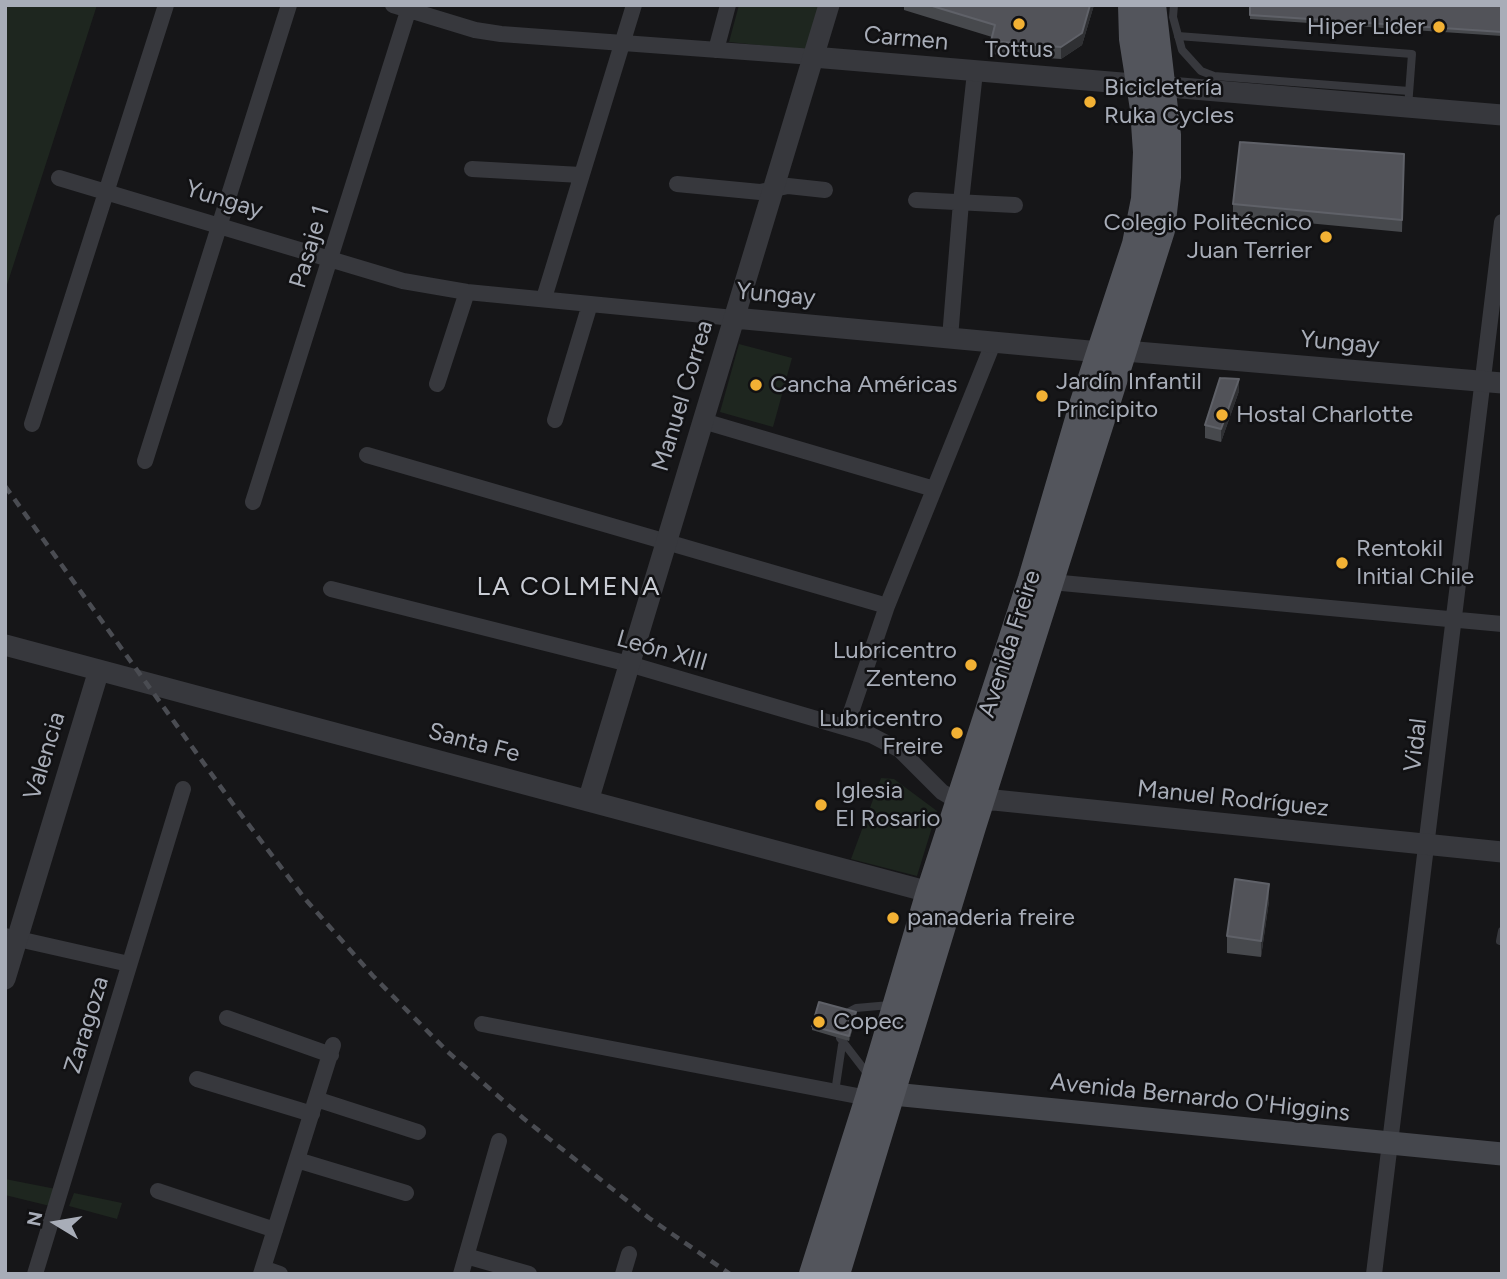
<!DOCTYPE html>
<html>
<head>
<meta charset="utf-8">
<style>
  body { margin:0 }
  #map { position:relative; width:1507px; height:1279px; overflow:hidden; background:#161618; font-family:Figtree,sans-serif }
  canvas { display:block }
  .frame { position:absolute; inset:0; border:7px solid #a8adb8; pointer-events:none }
  .north { position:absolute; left:21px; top:1188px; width:70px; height:70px; -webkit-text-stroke:5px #111113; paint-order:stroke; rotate:281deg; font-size:19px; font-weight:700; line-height:28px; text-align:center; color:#a8adb8 }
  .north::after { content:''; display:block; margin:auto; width:24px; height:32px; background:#a8adb8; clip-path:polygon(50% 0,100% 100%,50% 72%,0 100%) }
</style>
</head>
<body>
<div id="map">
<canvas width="1507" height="1279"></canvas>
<div class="frame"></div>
<div class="north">N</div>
</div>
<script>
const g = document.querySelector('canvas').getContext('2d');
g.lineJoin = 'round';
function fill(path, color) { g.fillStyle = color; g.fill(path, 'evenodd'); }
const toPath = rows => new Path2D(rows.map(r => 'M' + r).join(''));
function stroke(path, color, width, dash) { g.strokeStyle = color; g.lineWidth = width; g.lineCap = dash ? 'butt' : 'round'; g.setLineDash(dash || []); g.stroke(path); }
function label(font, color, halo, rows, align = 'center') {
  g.font = font + ' Figtree,sans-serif'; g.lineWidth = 5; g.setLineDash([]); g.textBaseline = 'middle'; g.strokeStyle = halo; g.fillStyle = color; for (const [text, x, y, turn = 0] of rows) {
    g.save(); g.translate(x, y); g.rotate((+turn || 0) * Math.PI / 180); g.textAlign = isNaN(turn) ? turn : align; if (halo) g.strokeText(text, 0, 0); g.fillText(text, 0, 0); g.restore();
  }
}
fill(toPath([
  [5,5,97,5,5,291],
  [739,5,819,5,806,50,729,42],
  [739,344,792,358,773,427,720,412],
  [881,778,894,779,937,811,917,876,851,859],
  [5,1179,56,1189,50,1206,5,1195],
  [74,1193,122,1203,117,1219,69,1206]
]), '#1e261f');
stroke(toPath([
  [1174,5,1173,17,1182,50,1201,71,1214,76,1409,91],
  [1178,36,1412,54,1408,107],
  [1500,941,1502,931],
  [845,1014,856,1008,890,1005],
  [840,1038,870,1077],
  [835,1092,842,1045]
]), '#37383d', 8);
stroke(toPath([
  [393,5,475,30,501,34,813,57],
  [716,50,728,5],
  [472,169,581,175],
  [59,178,403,281,467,292,734,318],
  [677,184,760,192,788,186,825,190],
  [916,200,1015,205],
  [544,298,634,5],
  [950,338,961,202,975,72],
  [437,384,467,292],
  [555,420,590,304],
  [703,421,934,489],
  [32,424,166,5],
  [367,455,887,606],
  [145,461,289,5],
  [253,502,410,5],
  [1051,582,1502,624],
  [331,589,629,664,871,735,900,750,942,792,959,802],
  [846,727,887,606,994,341],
  [5,936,129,964],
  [227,1018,331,1055],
  [482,1024,868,1098],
  [197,1079,312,1114],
  [316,1099,418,1132],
  [297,1160,406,1193],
  [158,1191,275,1230],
  [466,1256,529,1274],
  [263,1268,280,1274],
  [35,1274,183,789],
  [261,1274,333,1045],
  [461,1274,499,1141],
  [623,1274,629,1254],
  [1374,1274,1502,222]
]), '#37383d', 16);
stroke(toPath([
  [813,57,1502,115],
  [734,318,1100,352,1125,351,1502,383],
  [5,645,929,892],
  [588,801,829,5],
  [968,801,994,800,1502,852],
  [5,979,99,670]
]), '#37383d', 21);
stroke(toPath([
  [893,1094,1502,1154]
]), '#45474d', 23);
stroke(toPath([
  [812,1274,868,1098,929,892,1031,579,1083,402,1135,244,1144,199,1146,152,1143,109,1132,39,1131,5],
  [837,1274,973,827,1162,230,1168,177,1168,135,1153,5]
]), '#53555c', 26);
stroke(toPath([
  [5,486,233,804,306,900,373,976,448,1052,523,1118,649,1218,730,1274]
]), '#4a4c52', 4.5, [9, 7]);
fill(toPath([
  [904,5,1094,5,1082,45,1061,59,991,54,992,37,904,10],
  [1250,5,1502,5,1502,36,1250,19],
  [1404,154,1402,232,1233,216,1233,204],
  [1239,391,1221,442,1205,438,1205,425],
  [1269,901,1261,957,1227,953,1227,936],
  [856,1017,849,1041,812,1030,812,1026]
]), '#47494d');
fill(toPath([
  [1090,5,1094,5,1082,45,1061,59,1061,47],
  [1239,379,1239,391,1221,442,1221,429],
  [1269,884,1269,901,1261,957,1261,941],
  [856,1012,856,1017,849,1041,849,1036]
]), '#2f3033');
const building = toPath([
  [929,5,1090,5,1082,33,1061,47,991,41,995,25,929,5],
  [1250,5,1502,5,1502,32,1250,15,1250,5],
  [1240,142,1404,154,1402,220,1233,204,1240,142],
  [1220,378,1239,379,1221,429,1205,425,1220,378],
  [1235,879,1269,884,1261,941,1227,936,1235,879],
  [819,1002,856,1012,849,1036,812,1026,819,1002]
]);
fill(building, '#525359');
stroke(building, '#5f6168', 2);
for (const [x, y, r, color] of [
  [1019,24,7,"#f2b134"],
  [1439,27,7,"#f2b134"],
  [1090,102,7,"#f2b134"],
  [1326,237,7,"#f2b134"],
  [756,385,7,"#f2b134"],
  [1042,396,7,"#f2b134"],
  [1222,415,7,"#f2b134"],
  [1342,563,7,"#f2b134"],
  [971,665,7,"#f2b134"],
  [957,733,7,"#f2b134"],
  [821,805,7,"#f2b134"],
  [893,918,7,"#f2b134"],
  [819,1022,7,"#f2b134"]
]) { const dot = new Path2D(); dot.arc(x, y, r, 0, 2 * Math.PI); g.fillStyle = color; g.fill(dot); stroke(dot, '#111113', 2.5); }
label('24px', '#a8adb8', '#111113', [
  ["Hiper Lider",1425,27,"right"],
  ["Tottus",1019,50,"center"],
  ["Bicicletería",1104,88],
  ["Ruka Cycles",1104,116],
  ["Colegio Politécnico",1312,223,"right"],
  ["Juan Terrier",1312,251,"right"],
  ["Jardín Infantil",1056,382],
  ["Principito",1056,410],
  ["Cancha Américas",770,385],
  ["Hostal Charlotte",1236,415],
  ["Rentokil",1356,549],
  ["Initial Chile",1356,577],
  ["Lubricentro",957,651,"right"],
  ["Zenteno",957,679,"right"],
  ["Lubricentro",943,719,"right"],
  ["Freire",943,747,"right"],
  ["Iglesia",835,791],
  ["El Rosario",835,819],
  ["panaderia freire",907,918],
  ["Copec",833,1022]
], 'left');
label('24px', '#a8adb8', '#111113', [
  ["Carmen",906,39,5],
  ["Yungay",224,200,17],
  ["Pasaje 1",310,247,-73],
  ["Yungay",776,295,5],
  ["Yungay",1340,343,5],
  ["Manuel Correa",683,396,-73],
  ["Avenida Freire",1010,644,-72],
  ["León XIII",662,651,16],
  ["Santa Fe",474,743,15],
  ["Vidal",1416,745,-83],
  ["Valencia",45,756,-73],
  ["Manuel Rodríguez",1233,799,6],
  ["Zaragoza",87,1025,-73],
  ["Avenida Bernardo O'Higgins",1200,1098,6]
]);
g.letterSpacing = '2px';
label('26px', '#c9ccd4', '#111113', [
  ["LA COLMENA",569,587]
]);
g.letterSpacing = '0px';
</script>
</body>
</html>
